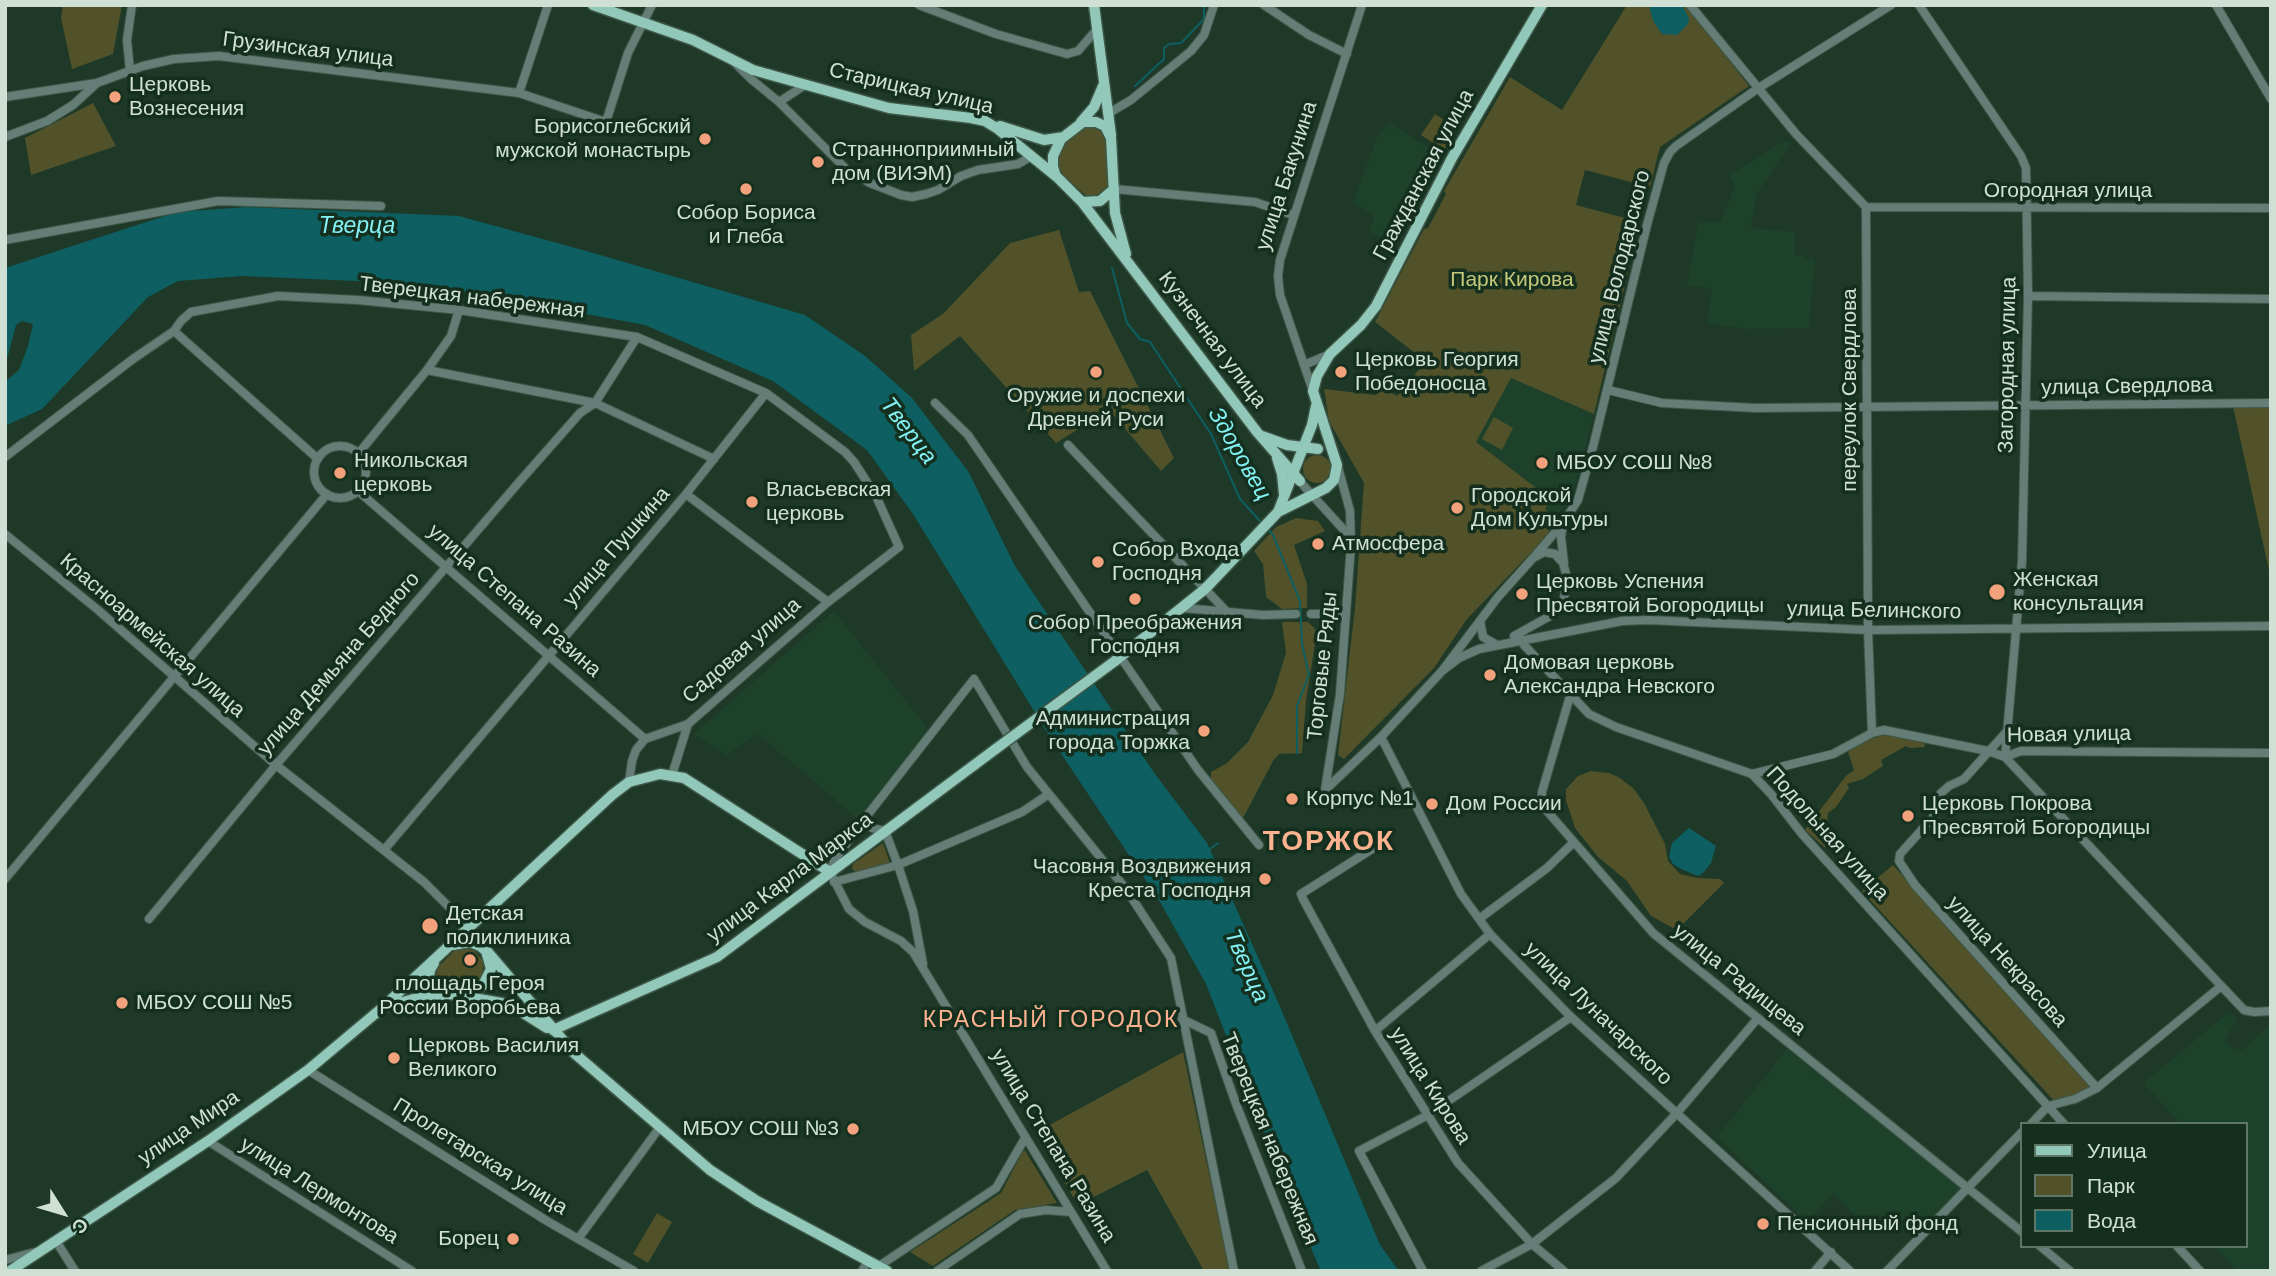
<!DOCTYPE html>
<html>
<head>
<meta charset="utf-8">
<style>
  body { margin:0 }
  #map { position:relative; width:2276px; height:1276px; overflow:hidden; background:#1e3928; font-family:Arial,sans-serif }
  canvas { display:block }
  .frame { position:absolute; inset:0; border:7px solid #d0e0d4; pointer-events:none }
  .legend { position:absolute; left:2020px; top:1122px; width:228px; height:126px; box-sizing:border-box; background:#142f1e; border:2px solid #5f7667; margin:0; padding:9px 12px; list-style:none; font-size:21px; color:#d0e0d4 }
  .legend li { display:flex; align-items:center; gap:14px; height:35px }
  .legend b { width:35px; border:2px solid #5f7667 }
  .north { position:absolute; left:28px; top:1178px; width:70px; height:70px; -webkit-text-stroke:5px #142f1e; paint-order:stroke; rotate:127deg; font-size:19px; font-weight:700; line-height:28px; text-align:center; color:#d0e0d4 }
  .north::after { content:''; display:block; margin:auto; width:24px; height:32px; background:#d0e0d4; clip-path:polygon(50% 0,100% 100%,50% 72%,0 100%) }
</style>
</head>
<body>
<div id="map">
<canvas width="2276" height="1276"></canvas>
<div class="frame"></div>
<ul class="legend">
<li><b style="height:9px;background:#92c8b9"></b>Улица</li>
<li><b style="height:19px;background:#515229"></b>Парк</li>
<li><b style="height:19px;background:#0e5f61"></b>Вода</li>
</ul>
<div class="north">С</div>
</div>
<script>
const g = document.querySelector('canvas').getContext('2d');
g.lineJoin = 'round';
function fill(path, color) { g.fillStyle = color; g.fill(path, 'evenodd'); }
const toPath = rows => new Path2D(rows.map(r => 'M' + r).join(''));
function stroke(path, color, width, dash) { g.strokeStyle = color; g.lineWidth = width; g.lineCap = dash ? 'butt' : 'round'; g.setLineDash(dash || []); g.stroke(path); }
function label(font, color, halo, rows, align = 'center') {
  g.font = font + ' Arial,sans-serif'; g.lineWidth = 7; g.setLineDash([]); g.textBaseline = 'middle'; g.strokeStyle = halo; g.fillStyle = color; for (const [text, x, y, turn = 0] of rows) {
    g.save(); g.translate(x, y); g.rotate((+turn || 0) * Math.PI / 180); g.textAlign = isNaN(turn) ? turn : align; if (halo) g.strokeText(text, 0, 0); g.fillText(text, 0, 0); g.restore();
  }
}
fill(toPath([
  [1389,122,1444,158,1397,247,1369,231,1375,216,1353,203,1377,137],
  [1786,140,1790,144,1756,195,1751,228,1795,232,1795,255,1804,255,1805,259,1815,259,1809,328,1747,329,1707,324,1712,289,1687,285,1698,223,1720,222,1735,186,1729,175],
  [1511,378,1594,414,1572,497,1555,517,1545,510,1552,500,1476,442],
  [834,611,929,730,858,819,758,734,726,756,694,734],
  [2229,1012,2237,1018,2225,1041,2233,1048,2242,1050,2271,1024,2271,1271,2237,1271,2214,1246,2246,1246,2246,1124,2180,1124,2144,1083],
  [1787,1049,1964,1190,1917,1234,1894,1210,1871,1232,1833,1194,1807,1222,1717,1137]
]), '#1e412b');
fill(toPath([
  [63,5,122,5,113,54,72,69,61,18],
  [1627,5,1686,5,1749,86,1660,147,1650,187,1585,170,1576,205,1640,222,1594,414,1511,378,1476,442,1552,500,1545,509,1555,517,1550,524,1548,535,1467,619,1434,668,1344,759,1338,755,1355,608,1364,483,1329,421,1324,389,1376,395,1383,389,1397,396,1420,368,1413,357,1415,353,1375,322,1424,229,1428,228,1446,194,1444,191,1510,77,1562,110],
  [93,103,116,146,31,175,25,138],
  [1435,114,1458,129,1444,150,1421,135],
  [1086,125,1098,126,1106,136,1108,184,1101,196,1089,198,1058,171,1058,151,1068,140],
  [1059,230,1079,292,1090,291,1174,458,1161,471,1109,410,1056,443,960,336,914,371,911,335,944,313,1010,243],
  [2233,406,2271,407,2271,580],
  [1494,417,1513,428,1502,450,1482,439],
  '1303 469a14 14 0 1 1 28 0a14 14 0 1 1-28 0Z',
  [1296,518,1318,521,1325,531,1294,545,1307,584,1307,608,1282,609,1266,597,1263,564,1254,551,1276,527],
  [1282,622,1308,622,1317,631,1306,701,1302,753,1279,754,1273,761,1242,820,1211,784,1211,772,1227,763,1248,742,1273,695,1286,653],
  [1886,734,1924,740,1925,747,1910,748,1906,746,1881,760,1883,766,1863,779,1847,784,1849,788,1836,807,1828,813,1825,848,1805,830,1846,776,1854,770,1848,752,1861,742],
  [1591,771,1609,773,1620,778,1634,789,1644,803,1665,844,1668,861,1680,874,1697,878,1720,879,1724,883,1679,928,1673,928,1651,916,1627,881,1598,857,1575,828,1566,800,1566,789,1578,776],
  [883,843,890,863,856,872,852,869,853,864],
  [1893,865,2091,1087,2057,1104,1862,891],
  [462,947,475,951,484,962,481,978,470,985,444,985,440,982,436,976,438,967,453,952],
  [1183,1052,1228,1262,1229,1271,1204,1271,1147,1170,1078,1205,1035,1133],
  [1024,1149,1057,1203,1015,1210,933,1266,910,1252,1001,1193],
  [657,1213,672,1222,648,1263,633,1254]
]), '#515229');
fill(toPath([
  [1649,5,1682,5,1689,18,1688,24,1677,35,1662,34,1653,21],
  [247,207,459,216,597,254,805,315,865,356,912,398,968,471,1015,566,1155,774,1207,843,1278,1002,1380,1245,1399,1271,1321,1271,1288,1195,1206,984,1159,900,1050,737,913,514,867,450,773,381,645,325,426,284,242,276,178,281,148,297,42,409,5,426,5,374,7,380,19,370,28,346,33,324,22,321,16,325,5,367,5,268,177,212],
  [1689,828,1716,846,1711,863,1703,873,1698,876,1681,869,1673,864,1669,857,1672,843]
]), '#0e5f61');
stroke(toPath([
  [1135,86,1164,59,1164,48,1169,44,1181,43,1204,19,1204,5],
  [1112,268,1127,323,1140,339,1150,342,1211,434,1240,499,1261,522],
  [1267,528,1273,535,1300,601,1302,644,1309,675,1297,706,1297,753],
  [1210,849,1218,843]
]), '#0e5f61', 2);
const minor = toPath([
  [919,5,996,34,1067,54,1078,51,1098,28],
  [1264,5,1309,35,1347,54],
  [1690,5,1796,134,1866,207,1868,630,1872,733],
  [1919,5,2021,156,2026,168,2028,296,2022,561,2005,757],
  [2216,5,2271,99],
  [736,64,751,79,779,102,846,169,870,183,901,195,912,197,926,194,938,190,961,176,978,170,1018,164,1032,156],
  [130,71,127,40,132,5],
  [519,93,548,5],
  [5,97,97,83,143,66,174,59,219,56,519,93,606,122,628,53,652,5],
  [779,102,805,85],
  [1109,113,1131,100,1191,51,1204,35,1214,5],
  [5,137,47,121,73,105,97,83],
  [1114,189,1255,202,1293,215],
  [1866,207,2271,208],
  [5,240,218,201,381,206],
  [2028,296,2271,299],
  [174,331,318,459],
  [1304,365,1330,354],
  [427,370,595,403,714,459],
  [1608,390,1662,403,1755,408,2271,403],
  [1313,391,1280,295,1278,276,1280,260,1362,5],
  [935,403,968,435,1198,770,1259,845],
  [1068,445,1227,612],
  '314 472a26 26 0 1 1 52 0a26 26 0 1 1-52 0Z',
  [358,454,427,370,451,336,459,310],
  [5,457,133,359,174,331,181,321,191,312,278,296,358,300,459,310,637,337,766,393,845,452,854,462,876,496,899,547,828,602,688,724,672,775],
  [1303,485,1343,529,1350,542],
  [358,491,645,739],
  [686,494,828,602],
  [1563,524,1561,537,1564,563],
  [5,534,98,610,276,765,424,882,453,911,482,946],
  [1533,558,1563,523,1578,500,1594,443,1647,225,1664,163,1670,152,1676,146,1757,89,1891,5],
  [1183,608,1263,615,1296,614],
  [1311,614,1346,614],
  [1480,621,1483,637,1497,645],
  [1518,634,1524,645,1589,714,1616,727,1752,774,1771,794,1802,834,2064,1124],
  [1442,671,1459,658,1479,649,1622,621,1648,620,1868,630,2271,626],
  [1570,696,1542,792,1542,801,1547,811,1653,933,2022,1232],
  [2009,729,1964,779,1949,786,1941,793,1935,804,1936,814,1900,854,1899,861,1915,885,2097,1088],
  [1381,737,1461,894,1490,934,1571,1017,1850,1271],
  [2005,757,2244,1010,2254,1012,2271,1011],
  [1752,774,1833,754,1872,733,1884,730,1988,751,2005,757,2021,751,2271,753],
  [629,782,632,761,636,750,645,739,688,724],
  [1325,790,1381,737,1442,671,1498,597,1533,558,1544,552,1555,554,1563,563,1567,577,1564,599,1550,616,1514,636],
  [1325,790,1340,694,1351,545,1350,511,1338,467],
  [866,817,872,828,885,831,898,865,913,911,923,964],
  [1372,849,1301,894,1303,899,1375,1031,1458,1163,1532,1244,1564,1271],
  [384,850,686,494,766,393],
  [5,879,327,494],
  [834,882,898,865,1022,812,1049,794],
  [149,919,276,765,520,481,580,413,595,403,637,337],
  [1479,919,1547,868,1574,842],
  [1182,1019,1211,1033,1236,1104,1302,1271],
  [1375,1031,1490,934],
  [308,1070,547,1221,634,1271],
  [2031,1124,2048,1106,2075,1099,2097,1088,2220,987],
  [208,1141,412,1271],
  [578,1239,660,1127],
  [56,1241,75,1271],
  [2040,1246,2070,1271],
  [2177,1246,2200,1271],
  [5,1260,35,1252],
  [879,1266,996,1188,1025,1138],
  [862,1271,868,1261],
  [937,1271,1020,1214,1046,1210,1071,1212],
  [1107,1271,913,952,901,941,865,922,849,909,830,872,835,859,866,817,974,679,1027,767,1126,889,1171,958,1234,1271],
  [1423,1271,1359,1151,1428,1115,1571,1017],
  [1481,1271,1532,1244,1616,1178,1677,1113,1758,1018],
  [1815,1271,1831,1252],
  [1887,1271,2022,1132]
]);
const major = toPath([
  [593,5,693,40,753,70,889,108,971,118,985,121,998,129,1057,177,1082,202,1257,432,1300,481],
  [1094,5,1111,135],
  [1081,122,1094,107,1103,86],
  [1000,126,1044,140,1064,137],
  [1056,176,1053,167,1053,156,1061,139,1083,122,1096,122,1105,126,1111,138,1115,213,1126,254],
  [1082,202,1100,201,1114,189],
  [1262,436,1287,445,1318,449],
  [1277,458,1282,474,1284,494],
  [1278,512,1312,425,1316,406],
  [1115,661,1205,589,1278,512,1326,488,1334,480,1337,465,1313,391,1317,376,1330,354,1361,325,1376,306,1452,158,1542,5],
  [486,950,574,1053,710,1170,757,1201,887,1271],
  [434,963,430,970,429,977,437,989,450,994,502,1003,520,1011,547,1028],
  [388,1006,421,997,470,992,483,985,491,969,486,951,480,946,470,942,453,945],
  [553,1030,717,957,997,748],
  [10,1271,208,1141,308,1070,382,1008,612,795,629,782,660,774,684,778,830,872]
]);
stroke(minor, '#3e5747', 10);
stroke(major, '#3e5747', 13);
stroke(minor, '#647d76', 8);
stroke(major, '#92c8b9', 10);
const majorBridge = toPath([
  [997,748,1115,661]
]);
stroke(majorBridge, '#3e5747', 13, []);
stroke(majorBridge, '#92c8b9', 10);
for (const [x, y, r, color] of [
  [115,97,7,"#f1a17b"],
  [705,139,7,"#f1a17b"],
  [818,162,7,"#f1a17b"],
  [746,189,7,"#f1a17b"],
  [1096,372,7,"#f1a17b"],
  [1341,372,7,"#f1a17b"],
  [1542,463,7,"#f1a17b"],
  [340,473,7,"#f1a17b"],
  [752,502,7,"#f1a17b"],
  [1457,508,7,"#f1a17b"],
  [1318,544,7,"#f1a17b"],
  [1098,562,7,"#f1a17b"],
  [1997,592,9,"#f1a17b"],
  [1522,594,7,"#f1a17b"],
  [1135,599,7,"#f1a17b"],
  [1490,675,7,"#f1a17b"],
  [1204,731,7,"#f1a17b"],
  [1292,799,7,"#f1a17b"],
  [1432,804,7,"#f1a17b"],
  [1908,816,7,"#f1a17b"],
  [1265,879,7,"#f1a17b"],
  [430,926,9,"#f1a17b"],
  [470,960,7,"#f1a17b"],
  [122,1003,7,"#f1a17b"],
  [394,1058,7,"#f1a17b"],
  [853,1129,7,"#f1a17b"],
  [1763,1224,7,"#f1a17b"],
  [513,1239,7,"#f1a17b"]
]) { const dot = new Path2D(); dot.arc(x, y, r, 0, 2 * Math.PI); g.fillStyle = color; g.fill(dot); stroke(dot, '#142f1e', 2.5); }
label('21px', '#d0e0d4', '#142f1e', [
  ["Грузинская улица",308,50,7],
  ["Старицкая улица",911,89,13],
  ["Гражданская улица",1424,175,-62],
  ["улица Бакунина",1287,176,-72],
  ["Огородная улица",2068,191],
  ["улица Володарского",1620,267,-76],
  ["Тверецкая набережная",472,298,7],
  ["Кузнечная улица",1212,340,53],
  ["Загородная улица",2008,365,-89],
  ["улица Свердлова",2127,387,-1],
  ["переулок Свердлова",1850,390,-90],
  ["улица Пушкина",617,547,-49],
  ["улица Степана Разина",514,601,41],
  ["улица Белинского",1874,611,1],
  ["Красноармейская улица",152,636,41],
  ["Садовая улица",742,651,-41],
  ["улица Демьяна Бедного",339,664,-49],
  ["Торговые Ряды",1323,666,-84],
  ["Новая улица",2069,735,-1],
  ["Подольная улица",1827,834,48],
  ["улица Карла Маркса",790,878,-37],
  ["улица Некрасова",2007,962,48],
  ["улица Радищева",1739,980,39],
  ["улица Луначарского",1598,1014,44],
  ["улица Кирова",1430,1086,58],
  ["улица Мира",189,1128,-34],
  ["Тверецкая набережная",1269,1139,68],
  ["улица Степана Разина",1053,1146,59],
  ["Пролетарская улица",480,1157,32],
  ["улица Лермонтова",319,1191,32]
]);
label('21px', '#d0e0d4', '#142f1e', [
  ["Церковь",129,85],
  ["Вознесения",129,109],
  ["Борисоглебский",691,127,"right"],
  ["мужской монастырь",691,151,"right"],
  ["Странноприимный",832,150],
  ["дом (ВИЭМ)",832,174],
  ["Собор Бориса",746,213,"center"],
  ["и Глеба",746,237,"center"],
  ["Церковь Георгия",1355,360],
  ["Победоносца",1355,384],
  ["Оружие и доспехи",1096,396,"center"],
  ["Древней Руси",1096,420,"center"],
  ["Никольская",354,461],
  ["церковь",354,485],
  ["МБОУ СОШ №8",1556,463],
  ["Власьевская",766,490],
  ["церковь",766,514],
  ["Городской",1471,496],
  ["Дом Культуры",1471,520],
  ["Атмосфера",1332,544],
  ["Собор Входа",1112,550],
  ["Господня",1112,574],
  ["Женская",2013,580],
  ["консультация",2013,604],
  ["Церковь Успения",1536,582],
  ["Пресвятой Богородицы",1536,606],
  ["Собор Преображения",1135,623,"center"],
  ["Господня",1135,647,"center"],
  ["Домовая церковь",1504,663],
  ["Александра Невского",1504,687],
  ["Администрация",1190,719,"right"],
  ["города Торжка",1190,743,"right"],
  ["Корпус №1",1306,799],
  ["Дом России",1446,804],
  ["Церковь Покрова",1922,804],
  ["Пресвятой Богородицы",1922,828],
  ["Часовня Воздвижения",1251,867,"right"],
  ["Креста Господня",1251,891,"right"],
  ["Детская",446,914],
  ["поликлиника",446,938],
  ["площадь Героя",470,984,"center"],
  ["России Воробьева",470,1008,"center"],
  ["МБОУ СОШ №5",136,1003],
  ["Церковь Василия",408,1046],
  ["Великого",408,1070],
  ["МБОУ СОШ №3",839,1129,"right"],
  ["Пенсионный фонд",1777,1224],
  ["Борец",499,1239,"right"]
], 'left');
label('21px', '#c4c87a', '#142f1e', [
  ["Парк Кирова",1512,280]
]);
label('italic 23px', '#83f0f3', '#142f1e', [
  ["Тверца",357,227],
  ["Тверца",908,431,53],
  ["Здоровец",1239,454,60],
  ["Тверца",1246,966,66]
]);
g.letterSpacing = '2px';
label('23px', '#feb390', '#142f1e', [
  ["КРАСНЫЙ ГОРОДОК",1051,1021]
]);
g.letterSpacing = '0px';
g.letterSpacing = '2px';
label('bold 28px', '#feb390', '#142f1e', [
  ["ТОРЖОК",1329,842]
]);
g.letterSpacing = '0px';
</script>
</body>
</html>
